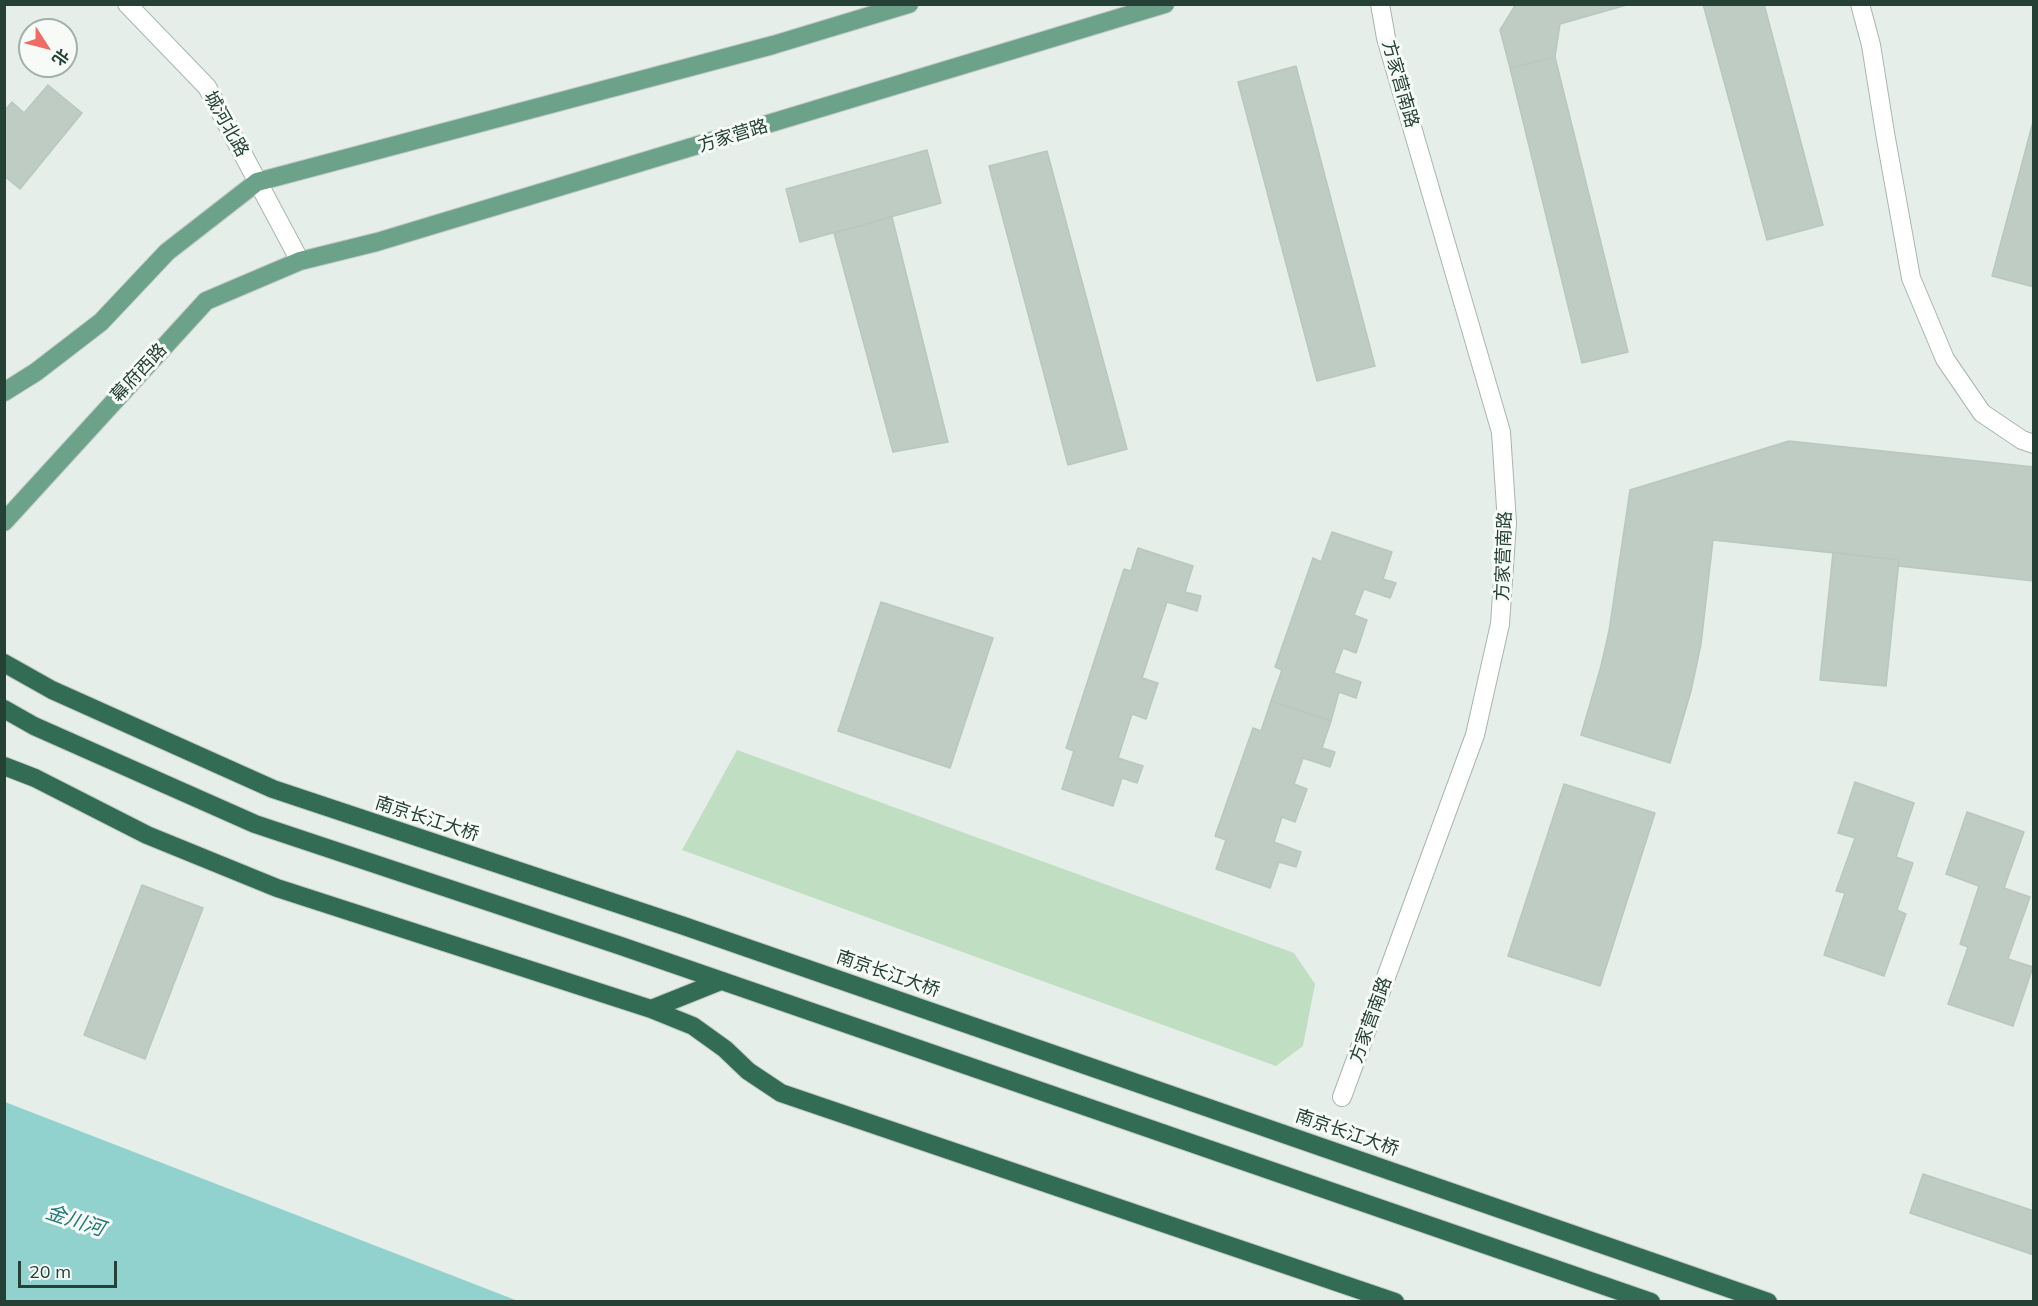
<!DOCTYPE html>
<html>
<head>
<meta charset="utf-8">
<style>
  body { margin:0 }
  #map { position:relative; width:2038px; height:1306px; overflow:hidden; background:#e6eee9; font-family:Mulish,"Noto Sans SC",sans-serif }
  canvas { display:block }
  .frame { position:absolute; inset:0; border:6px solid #254034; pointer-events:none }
  .north { position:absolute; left:18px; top:18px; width:60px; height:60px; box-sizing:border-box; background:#f7fbf8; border:2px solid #a3b0aa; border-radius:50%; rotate:126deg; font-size:16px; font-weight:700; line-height:24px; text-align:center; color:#254034 }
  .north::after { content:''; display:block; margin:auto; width:21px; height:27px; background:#ee6c65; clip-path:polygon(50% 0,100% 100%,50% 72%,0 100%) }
  .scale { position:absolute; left:18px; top:1261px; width:99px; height:27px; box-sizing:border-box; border:3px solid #254034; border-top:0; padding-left:8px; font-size:18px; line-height:21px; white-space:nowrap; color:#254034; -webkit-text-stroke:4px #f7fbf8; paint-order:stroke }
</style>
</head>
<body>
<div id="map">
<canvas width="2038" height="1306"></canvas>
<div class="frame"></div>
<div class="north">北</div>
<div class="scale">20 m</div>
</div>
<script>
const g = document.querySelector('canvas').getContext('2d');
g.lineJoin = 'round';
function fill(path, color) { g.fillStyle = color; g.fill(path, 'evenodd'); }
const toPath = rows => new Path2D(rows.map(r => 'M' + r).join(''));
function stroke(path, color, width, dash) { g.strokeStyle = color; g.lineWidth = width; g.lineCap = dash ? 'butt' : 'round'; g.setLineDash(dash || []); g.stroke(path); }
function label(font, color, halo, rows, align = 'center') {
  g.font = font + ' Mulish,"Noto Sans SC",sans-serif'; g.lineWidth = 6; g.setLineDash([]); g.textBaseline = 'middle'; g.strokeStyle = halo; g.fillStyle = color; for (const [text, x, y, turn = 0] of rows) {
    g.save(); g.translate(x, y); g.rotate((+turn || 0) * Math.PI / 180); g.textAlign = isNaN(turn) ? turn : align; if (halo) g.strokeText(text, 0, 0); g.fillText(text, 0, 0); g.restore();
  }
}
fill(toPath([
  [737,750,1294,953,1315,984,1303,1046,1276,1066,682,850]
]), '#c0dec2');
fill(toPath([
  [5,1102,518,1301,5,1301]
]), '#91d1ce');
const building = toPath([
  [1516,4,1630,4,1560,24,1555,57,1510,68,1500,30,1516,4],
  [1703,4,1764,4,1823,225,1767,240,1703,4],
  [1555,57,1628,352,1582,363,1510,68,1555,57],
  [1296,66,1375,366,1317,381,1238,82,1296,66],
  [48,85,82,113,20,189,4,176,4,111,12,102,24,113,48,85],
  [2034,118,2034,287,1992,276,2034,118],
  [927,150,941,203,800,242,786,189,927,150],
  [1047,151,1127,449,1068,465,989,166,1047,151],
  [892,217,948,442,893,452,834,233,892,217],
  [1789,441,2034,467,2034,581,1898,566,1899,560,1713,540,1701,644,1691,691,1670,763,1581,735,1601,666,1609,631,1630,490,1789,441],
  [1332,532,1392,552,1383,579,1396,583,1390,598,1364,589,1354,615,1367,620,1356,653,1343,648,1334,673,1361,682,1356,698,1339,692,1331,721,1271,701,1282,670,1275,667,1313,558,1321,562,1332,532],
  [1138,548,1193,566,1185,592,1201,596,1197,611,1167,602,1142,678,1158,683,1146,719,1132,714,1118,758,1143,766,1137,783,1122,778,1113,806,1062,789,1074,751,1066,748,1124,569,1131,571,1138,548],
  [1833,552,1899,560,1886,686,1820,680,1833,552],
  [881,602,993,638,950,768,838,731,881,602],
  [1271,701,1331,721,1322,748,1335,752,1330,767,1303,758,1294,784,1307,789,1295,822,1282,817,1274,842,1301,852,1296,867,1279,862,1270,888,1216,869,1226,840,1215,836,1253,728,1261,731,1271,701],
  [1855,782,1914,803,1896,857,1913,863,1897,910,1906,914,1884,976,1824,955,1845,893,1836,891,1855,838,1838,833,1855,782],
  [1564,784,1655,813,1600,986,1508,956,1564,784],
  [1967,812,2024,832,2004,888,2030,897,2008,959,2033,967,2013,1026,1948,1004,1968,947,1960,944,1979,886,1946,874,1967,812],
  [142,885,203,908,145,1059,84,1035,142,885],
  [1923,1174,2034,1211,2034,1255,1910,1213,1923,1174]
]);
fill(building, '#beccc4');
stroke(building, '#b8c8bf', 1.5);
const minor = toPath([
  [127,4,207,87,300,261],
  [1860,4,1871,45,1885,133,1911,278,1945,359,1982,413,2022,440,2034,444],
  [1342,1097,1475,735,1500,624,1507,523,1501,432,1386,38,1380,4]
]);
const major = toPath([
  [4,392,36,372,101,322,167,252,257,182,773,45,909,4],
  [4,522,206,301,300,261,377,242,1165,4]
]);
const highway = toPath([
  [4,663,52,690,273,789,684,926,1768,1302],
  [4,709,34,726,255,824,621,946,1651,1302],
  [4,766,35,778,147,835,277,888,651,1009,693,1026,725,1049,748,1071,781,1093,1395,1302],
  [651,1009,721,981]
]);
stroke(minor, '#a8b6af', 20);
stroke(major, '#c2cac6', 20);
stroke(highway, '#c2cac6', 20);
stroke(minor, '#fff', 18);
stroke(major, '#6ca28a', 18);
stroke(highway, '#326c55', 18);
label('18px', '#254034', '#f7fbf8', [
  ["方家营南路",1400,84,74],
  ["城河北路",226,124,61],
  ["方家营路",733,136,-17],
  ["幕府西路",139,373,-47],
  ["方家营南路",1504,556,-88],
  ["南京长江大桥",427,819,18],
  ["南京长江大桥",888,974,19],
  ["方家营南路",1371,1020,-70],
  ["南京长江大桥",1347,1133,19]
]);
label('italic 20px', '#207b79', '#f7fbf8', [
  ["金川河",75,1221,18]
]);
</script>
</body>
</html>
